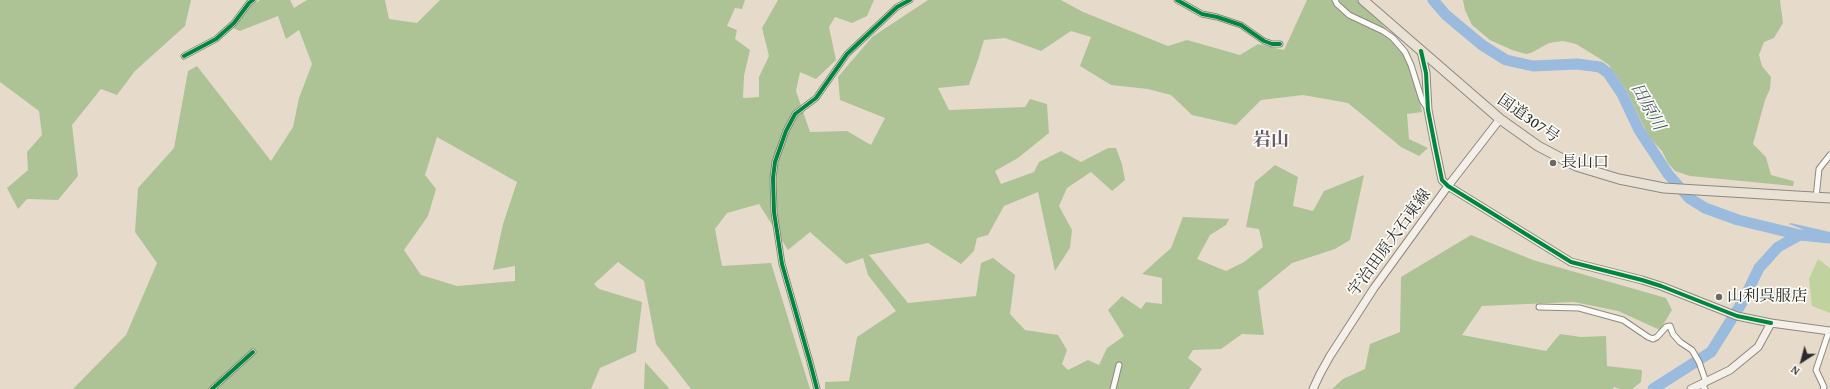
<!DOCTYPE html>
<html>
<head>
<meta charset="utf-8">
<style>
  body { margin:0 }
  #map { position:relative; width:1830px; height:389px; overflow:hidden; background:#e6dbca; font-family:"Gentium Book Plus",serif }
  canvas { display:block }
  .north { position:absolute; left:1782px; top:341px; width:40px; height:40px; -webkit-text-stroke:3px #fdfcf7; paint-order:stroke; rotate:216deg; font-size:11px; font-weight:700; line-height:16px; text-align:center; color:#2b2b2b }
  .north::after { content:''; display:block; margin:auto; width:14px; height:18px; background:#2b2b2b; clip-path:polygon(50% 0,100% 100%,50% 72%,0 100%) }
</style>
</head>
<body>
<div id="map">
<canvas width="1830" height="389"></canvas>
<div class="north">N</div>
</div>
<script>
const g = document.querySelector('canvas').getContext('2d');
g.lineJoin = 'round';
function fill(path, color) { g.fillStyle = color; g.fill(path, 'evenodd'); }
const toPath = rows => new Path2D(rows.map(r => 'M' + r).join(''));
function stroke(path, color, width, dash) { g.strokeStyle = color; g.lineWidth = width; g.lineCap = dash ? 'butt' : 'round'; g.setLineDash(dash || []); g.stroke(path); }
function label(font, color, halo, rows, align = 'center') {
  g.font = font + ' "Gentium Book Plus","Noto Serif JP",serif'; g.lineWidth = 3.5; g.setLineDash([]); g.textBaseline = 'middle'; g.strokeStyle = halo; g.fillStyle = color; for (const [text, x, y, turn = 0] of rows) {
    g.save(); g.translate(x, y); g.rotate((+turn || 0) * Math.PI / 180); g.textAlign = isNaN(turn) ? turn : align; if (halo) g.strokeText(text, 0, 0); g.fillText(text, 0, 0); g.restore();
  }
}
fill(toPath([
  [1818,259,1830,268,1830,313,1812,306,1809,279]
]), '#c0d39e');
fill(toPath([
  [0,0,191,0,185,26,135,71,117,95,101,89,72,125,78,176,58,200,27,199,18,209,7,188,28,170,27,152,42,135,39,111,0,82],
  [260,0,290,0,294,8,307,0,385,0,389,19,417,23,440,0,745,0,742,9,735,8,727,26,737,30,735,39,750,50,744,76,743,98,759,97,759,77,769,56,762,28,778,0,874,0,867,16,852,23,835,17,829,27,836,60,816,79,800,72,796,91,810,132,847,131,871,145,885,118,840,100,838,77,872,37,928,0,1061,0,1083,12,1168,46,1187,40,1240,55,1258,44,1284,50,1307,0,1357,0,1382,24,1413,61,1422,112,1407,114,1409,139,1428,148,1419,156,1401,147,1348,103,1303,95,1261,100,1236,125,1192,115,1171,95,1148,89,1111,85,1080,66,1091,37,1071,31,1041,51,1005,38,984,40,978,60,969,85,938,88,949,110,1025,107,1030,99,1047,104,1049,133,1018,158,995,171,1001,184,1034,172,1039,162,1061,151,1081,162,1108,148,1116,148,1122,164,1125,180,1112,191,1091,172,1067,188,1059,206,1072,230,1070,248,1055,271,1038,192,1004,206,988,235,977,238,974,251,961,264,928,243,869,255,908,303,976,296,981,263,993,258,1015,275,1010,314,1025,330,1058,335,1067,350,1062,364,1068,370,1088,360,1099,365,1107,348,1124,336,1108,310,1122,296,1141,309,1146,302,1162,304,1162,278,1142,274,1171,248,1183,217,1229,219,1226,225,1210,235,1197,259,1226,271,1244,262,1263,247,1259,229,1246,227,1255,182,1275,165,1298,177,1293,206,1313,211,1324,191,1364,175,1350,240,1335,249,1292,263,1258,291,1264,335,1242,334,1221,349,1193,350,1188,358,1202,369,1189,389,825,389,825,382,849,381,857,337,896,311,868,275,863,258,846,264,810,232,788,250,759,204,727,213,715,229,722,266,771,263,810,389,691,389,656,344,644,281,618,262,594,284,599,289,642,302,636,352,600,368,591,389,73,389,126,335,157,263,135,232,138,188,174,148,188,71,197,66,271,161,293,127,299,98,312,64,299,30,286,39,278,16,240,31,233,28,250,6],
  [437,137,517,182,503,224,493,270,515,266,515,281,457,286,421,275,404,250,428,216,436,189,425,175],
  [1463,0,1780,0,1783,23,1774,38,1764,42,1759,55,1762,66,1771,77,1770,89,1765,100,1753,144,1766,157,1771,175,1793,181,1794,182,1793,186,1690,176,1675,171,1668,163,1662,151,1649,137,1626,90,1609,65,1602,60,1576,44,1563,41,1549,43,1531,53,1526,54,1512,50,1490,40,1472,25,1465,10],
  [1471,235,1533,260,1666,298,1672,310,1660,330,1618,311,1574,302,1482,306,1462,335,1546,351,1560,334,1581,337,1606,336,1607,366,1642,370,1641,382,1632,389,1620,389,1614,387,1613,389,1332,389,1343,379,1365,369,1370,344,1400,332,1401,277],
  [645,362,668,387,669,389,644,389]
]), '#aec395');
fill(toPath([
  [1791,223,1830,232,1830,240,1797,240,1808,233,1807,231,1789,224]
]), '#9abbde');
stroke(toPath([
  [1433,0,1446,15,1482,45,1506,60,1533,66,1577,64,1600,67,1608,73,1622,94,1639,130,1668,174,1689,198,1705,208,1738,220,1800,235,1830,238],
  [1653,389,1711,352,1743,301,1759,268,1778,247,1800,235]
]), '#9abbde', 11);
const street = toPath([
  [1177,0,1202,14,1217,17,1241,25,1264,41,1272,44,1280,44],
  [1335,0,1337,4,1349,15,1383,31,1393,38,1405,52,1411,65,1422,100,1428,109],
  [184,56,216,39,234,23,249,3,253,0],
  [1816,198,1819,169,1830,155],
  [1539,307,1579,308,1623,320,1648,337,1653,339,1657,337,1666,327,1670,326,1673,334,1680,342,1692,350,1699,362,1706,382,1703,386,1705,389],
  [212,389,253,352],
  [817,389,810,362,782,264,774,212,773,178,775,162,786,131,795,114,816,98,847,54,897,7,910,0],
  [1113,389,1119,365],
  [1823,389,1824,387,1816,370,1829,331]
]);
const secondary = toPath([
  [1421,51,1426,73,1428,110,1435,146,1442,180,1448,186,1571,262,1642,280,1661,286,1737,316,1771,323],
  [1313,389,1320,374,1330,356,1374,288,1448,186,1500,119],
  [1691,389,1730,370,1758,347,1771,323,1830,331]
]);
const highway = toPath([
  [1363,0,1500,119,1538,146,1576,166,1619,179,1664,188,1830,198]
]);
stroke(street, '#8e8880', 7);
stroke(secondary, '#8e8880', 9);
stroke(highway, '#8e8880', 11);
stroke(street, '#fbfaf7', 5);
stroke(secondary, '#f4efe9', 7);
stroke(highway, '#e9e1d4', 9);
stroke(toPath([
  [1177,0,1202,14,1217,17,1241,25,1264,41,1272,44,1280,44],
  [1421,51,1426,73,1428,110,1435,146,1442,180,1448,186,1571,262,1642,280,1661,286,1737,316,1771,323],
  [184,56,216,39,234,23,249,3,253,0],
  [212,389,253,352],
  [817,389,810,362,782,264,774,212,773,178,775,162,786,131,795,114,816,98,847,54,897,7,910,0]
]), '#00873e', 4);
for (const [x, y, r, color] of [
  [1553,163,4,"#6c6963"],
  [1719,297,4,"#6c6963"]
]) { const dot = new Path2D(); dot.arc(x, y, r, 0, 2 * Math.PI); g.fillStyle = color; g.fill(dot); stroke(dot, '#fdfcf7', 1.5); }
label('16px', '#2b2b2b', '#fdfcf7', [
  ["国道307号",1528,119,35],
  ["宇治田原大石東線",1390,243,-54]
]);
label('16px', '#2b2b2b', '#fdfcf7', [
  ["長山口",1561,163],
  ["山利呉服店",1727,297]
], 'left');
label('italic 17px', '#46586c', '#fdfcf7', [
  ["田原川",1647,107,61]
]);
label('bold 18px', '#65596a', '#fdfcf7', [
  ["岩山",1271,140]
]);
</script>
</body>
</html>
